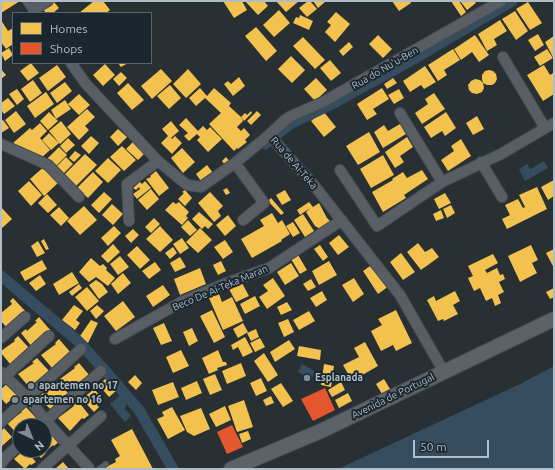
<!DOCTYPE html>
<html>
<head>
<meta charset="utf-8">
<style>
  body { margin:0 }
  #map { position:relative; width:555px; height:470px; overflow:hidden; background:#283034; font-family:Ubuntu,sans-serif }
  canvas { display:block }
  .frame { position:absolute; inset:0; border:2px solid #b1bdc7; pointer-events:none }
  .legend { position:absolute; left:12px; top:12px; width:140px; height:52px; box-sizing:border-box; background:#1b272f; border:1px solid #57636c; margin:0; padding:5px 7px; list-style:none; font-size:12px; color:#b1bdc7 }
  .legend li { display:flex; align-items:center; gap:8px; height:20px }
  .legend b { width:20px; border:1px solid #57636c }
  .north { position:absolute; left:12px; top:418px; width:40px; height:40px; box-sizing:border-box; background:#1b272f; border:1px solid #57636c; border-radius:50%; rotate:137deg; font-size:11px; font-weight:700; line-height:16px; text-align:center; color:#b1bdc7 }
  .north::after { content:''; display:block; margin:auto; width:14px; height:18px; background:#818c94; clip-path:polygon(50% 0,100% 100%,50% 72%,0 100%) }
  .scale { position:absolute; left:413px; top:440px; width:76px; height:18px; box-sizing:border-box; border:2px solid #b1bdc7; border-top:0; padding-left:5px; font-size:12px; line-height:14px; white-space:nowrap; color:#b1bdc7; -webkit-text-stroke:3px #1b272f; paint-order:stroke }
</style>
</head>
<body>
<div id="map">
<canvas width="555" height="470"></canvas>
<div class="frame"></div>
<ul class="legend">
<li><b style="height:11px;background:#f2c14e"></b>Homes</li>
<li><b style="height:11px;background:#e4572e"></b>Shops</li>
</ul>
<div class="north">N</div>
<div class="scale">50 m</div>
</div>
<script>
const g = document.querySelector('canvas').getContext('2d');
g.lineJoin = 'round';
function fill(path, color) { g.fillStyle = color; g.fill(path, 'evenodd'); }
const toPath = rows => new Path2D(rows.map(r => 'M' + r).join(''));
function stroke(path, color, width, dash) { g.strokeStyle = color; g.lineWidth = width; g.lineCap = dash ? 'butt' : 'round'; g.setLineDash(dash || []); g.stroke(path); }
function label(font, color, halo, rows, align = 'center') {
  g.font = font + ' Ubuntu,sans-serif'; g.lineWidth = 4; g.setLineDash([]); g.textBaseline = 'middle'; g.strokeStyle = halo; g.fillStyle = color; for (const [text, x, y, turn = 0] of rows) {
    g.save(); g.translate(x, y); g.rotate((+turn || 0) * Math.PI / 180); g.textAlign = isNaN(turn) ? turn : align; if (halo) g.strokeText(text, 0, 0); g.fillText(text, 0, 0); g.restore();
  }
}
fill(toPath([
  [544,161,548,168,525,181,519,169,527,164,530,169],
  [302,364,316,372,311,379,298,372],
  [554,366,554,469,338,469,520,384],
  [120,395,127,403,125,409,131,416,125,422,110,404]
]), '#354d5e');
fill(toPath([
  [1,1,20,1,1,13],
  [51,1,53,1,59,8,53,13,46,13,42,8],
  [94,1,103,1,110,10,106,13,79,13],
  [223,1,242,1,247,10,234,18],
  [245,1,264,1,268,6,258,15],
  [276,1,299,1,286,12],
  [308,1,310,1,317,9,307,17,299,8],
  [313,1,325,1,325,2,318,8],
  [392,1,410,1,411,3,399,11],
  [451,1,459,1,466,12,461,16],
  [460,1,474,1,476,3,467,10],
  [528,2,542,23,530,30,516,9],
  [279,10,290,23,274,37,263,25],
  [515,11,528,31,516,40,502,19],
  [336,12,350,24,335,42,325,32,331,25,327,22],
  [300,15,313,21,309,30,293,23,296,17,299,18],
  [1,20,8,31,13,28,13,44,6,49,1,42],
  [500,20,507,31,494,39,497,45,487,51,478,34],
  [256,27,277,51,266,61,245,36],
  [538,34,544,45,535,51,528,40],
  [378,35,392,49,383,58,369,44],
  [475,35,489,55,479,62,472,52,461,60,454,49],
  [554,36,554,59,545,42],
  [303,37,325,60,315,69,293,46],
  [349,42,353,47,343,56,339,51],
  [9,48,13,55,5,61,1,53],
  [453,49,460,60,444,70,447,75,438,81,428,65],
  [547,49,553,58,540,66,534,57],
  [291,56,305,70,292,83,278,69],
  [330,60,341,73,331,81,320,68],
  [31,63,39,73,28,81,20,71],
  [118,63,128,63,121,67],
  [105,64,115,75,103,86,93,75],
  [57,65,66,77,48,91,39,78],
  [544,65,550,75,553,73,554,75,554,94,543,101,527,75],
  [425,66,436,82,424,89,421,85,410,92,403,81],
  [1,69,6,75,1,79],
  [161,69,172,81,152,99,141,86],
  [188,69,201,84,186,98,173,84],
  [489,70,493,71,496,74,497,79,495,83,492,85,487,85,483,83,484,88,482,92,477,94,472,93,469,90,468,85,471,81,475,79,480,80,483,83,482,79,482,75,485,71],
  [121,72,127,78,119,86,113,79],
  [239,77,245,86,233,96,224,84,228,81,231,84],
  [316,78,327,90,315,101,304,89],
  [393,78,397,83,387,89,384,84],
  [33,80,42,93,30,102,21,89],
  [65,82,72,91,57,103,50,93],
  [128,83,144,100,132,110,117,93],
  [170,85,181,98,169,109,157,96],
  [200,88,207,96,214,88,231,103,229,106,241,117,243,121,237,127,241,131,244,128,250,135,245,140,247,142,238,149,237,148,234,151,209,124,221,113,205,98,196,106,189,98],
  [382,88,389,99,373,109,377,114,367,120,357,104],
  [17,89,24,99,17,105,9,94],
  [399,89,404,98,394,104,388,95],
  [46,92,54,104,35,118,27,106],
  [434,93,445,109,422,124,415,113,428,104,425,99],
  [79,94,90,105,79,115,68,104],
  [8,98,15,106,4,114,1,110,1,103],
  [65,100,71,109,56,119,51,110],
  [87,109,95,117,85,126,89,130,79,140,67,127],
  [16,111,26,124,14,133,5,120],
  [251,111,252,113,244,121,241,117,245,113,247,115],
  [257,111,261,115,251,125,247,121],
  [323,111,336,127,324,137,311,121],
  [49,112,58,121,48,130,40,121],
  [446,112,456,128,445,136,442,131,431,138,424,127],
  [477,116,484,129,473,135,466,123],
  [186,118,198,131,203,126,207,130,210,127,222,139,208,152,197,140,200,137,197,134,189,141,184,136,188,133,179,125],
  [3,120,9,128,1,133,1,121],
  [61,121,71,134,60,144,49,131],
  [171,121,179,131,171,138,172,139,175,136,182,143,172,154,161,143,168,136,162,129],
  [40,123,47,131,40,138,50,150,39,160,22,152,13,143,30,128,32,130],
  [400,124,406,134,383,148,374,132,384,125,388,131],
  [118,129,127,137,118,146,110,137],
  [369,132,380,152,358,165,346,146],
  [49,133,59,143,51,150,42,140],
  [91,136,99,143,89,154,81,146],
  [407,137,413,147,400,156,404,162,395,168,385,152],
  [68,138,75,145,66,153,60,146],
  [461,139,471,156,448,171,441,160,454,151,451,146],
  [134,141,146,152,138,160,126,149],
  [122,146,136,160,124,171,110,157],
  [59,147,67,155,54,168,46,160],
  [182,148,195,162,183,173,171,158],
  [75,151,81,155,74,162,69,158],
  [85,154,97,165,76,186,64,175],
  [383,155,394,175,371,188,360,169],
  [66,157,73,164,61,176,54,169],
  [226,157,230,162,225,165,222,161],
  [108,158,121,170,108,183,95,171],
  [46,165,59,180,57,182,58,183,44,196,30,179],
  [207,165,213,173,201,181,196,174],
  [422,170,428,179,404,195,406,198,383,212,372,192,393,180,392,179,403,172,407,178],
  [156,171,169,188,159,196,146,179,151,177,150,176],
  [93,172,103,182,88,198,77,188],
  [554,180,554,196,548,200,541,187],
  [29,181,42,195,31,206,18,191],
  [145,181,151,188,137,199,133,194,140,189,139,187,136,190,133,188,140,182,142,184],
  [537,187,547,209,507,229,502,219,510,215,505,205,518,199,523,208,525,207,519,195],
  [227,188,230,193,226,195,223,190],
  [151,189,159,199,147,210,138,200],
  [185,190,192,198,185,206,178,199,184,193,182,192],
  [285,190,291,200,282,205,276,195],
  [104,192,112,199,99,213,91,205],
  [210,192,223,206,218,211,221,216,214,222,198,203],
  [445,193,451,203,439,209,434,199],
  [47,194,57,205,48,213,38,203],
  [271,198,284,213,281,215,268,201],
  [173,202,176,204,179,202,189,212,186,216,188,218,182,225,165,210],
  [309,202,313,207,319,203,327,218,332,223,322,230,315,226,306,212,310,208,300,215,297,210],
  [112,204,123,214,113,225,102,215],
  [451,205,455,213,447,218,443,209],
  [84,206,97,220,80,235,67,221],
  [1,207,12,219,1,229],
  [59,207,69,218,61,226,50,215],
  [441,210,444,218,436,221,433,214],
  [199,212,213,224,208,229,205,226,202,229,192,219],
  [272,213,278,223,282,220,290,234,281,240,282,241,252,258,241,239,264,226,260,220],
  [303,214,314,231,305,237,294,220],
  [228,215,236,226,225,236,216,225],
  [154,218,160,224,151,233,145,227],
  [188,220,197,230,190,236,181,227],
  [293,222,300,233,293,237,286,226],
  [114,226,121,233,108,246,101,238],
  [160,226,173,240,160,252,146,239],
  [200,228,212,240,198,253,186,242],
  [133,229,139,235,131,243,125,236],
  [339,235,349,247,338,255,329,243],
  [182,238,189,248,180,254,173,244],
  [44,239,49,249,46,250,41,241],
  [225,240,233,252,223,259,214,247],
  [38,241,45,253,37,257,31,246],
  [418,243,425,252,432,248,439,257,421,270,407,252],
  [113,244,120,252,108,263,101,256],
  [320,245,328,257,323,261,314,249],
  [531,245,538,260,532,263,537,273,520,282,508,256],
  [137,246,150,260,140,269,127,255],
  [173,247,177,253,170,259,165,253],
  [554,249,554,268,546,253],
  [401,253,415,272,403,280,390,262],
  [493,254,498,263,485,270,487,273,497,268,500,275,503,274,505,279,499,282,504,292,498,295,501,303,495,306,492,298,486,301,480,288,474,291,468,278,473,276,468,266],
  [298,255,307,270,300,274,291,259],
  [120,256,129,267,118,275,110,264],
  [180,257,186,267,175,272,170,263],
  [91,258,100,266,103,264,107,268,106,270,115,278,108,286,96,277,89,282,79,272],
  [42,260,47,269,25,281,20,272],
  [221,261,226,271,218,275,213,265],
  [329,261,337,275,319,285,312,271],
  [155,262,161,270,149,279,142,271],
  [291,263,299,276,285,285,277,272],
  [373,264,389,286,378,294,363,271],
  [200,268,206,284,180,295,174,279],
  [72,272,79,283,59,295,53,284],
  [123,273,131,283,118,294,111,284],
  [40,275,46,284,36,291,29,283],
  [273,278,285,296,267,309,259,297,268,291,263,285],
  [354,278,364,294,353,302,342,285],
  [311,279,316,287,308,291,303,284],
  [96,280,102,284,108,292,99,299,89,285],
  [242,283,249,296,236,302,229,289],
  [79,284,82,288,72,296,69,292],
  [163,285,170,295,153,307,146,296],
  [87,287,99,301,87,311,75,297],
  [554,288,554,297,550,299,546,292],
  [322,291,327,300,316,307,310,298],
  [455,291,460,301,453,305,458,314,444,321,443,319,438,321,427,300,434,296,436,301],
  [219,294,222,302,232,297,243,321,223,330,209,298],
  [255,296,260,306,245,314,240,304],
  [13,298,26,312,20,316,19,315,10,323,11,325,7,328,1,321,1,313,12,304,10,301],
  [123,301,135,317,116,331,104,316],
  [287,302,292,310,281,315,277,307],
  [74,305,83,311,76,320,80,323,75,330,62,320],
  [97,305,104,311,96,319,90,311],
  [212,310,225,337,214,343,200,316],
  [396,310,412,343,396,351,393,345,381,351,371,331,382,325,378,319],
  [309,311,315,321,299,330,293,320],
  [39,317,51,331,46,335,45,334,35,341,37,343,32,347,21,333,26,329,27,331,37,322,35,321],
  [288,319,294,332,284,337,278,323],
  [91,320,98,323,88,343,80,336],
  [164,323,172,341,161,345,153,328],
  [243,323,248,332,238,338,233,329],
  [192,328,198,341,189,346,183,332],
  [256,329,259,337,251,341,247,333],
  [18,336,30,349,11,365,1,353,1,351,15,341,14,340],
  [245,337,253,352,243,357,238,347,233,350,231,345],
  [260,338,265,347,255,352,250,343],
  [59,339,71,353,66,357,65,356,52,368,41,355,56,344,55,343],
  [289,340,295,349,275,362,270,352],
  [365,342,378,366,352,381,343,365,359,357,354,348],
  [299,346,321,350,320,360,297,356],
  [181,350,189,366,173,373,166,357],
  [218,350,223,362,226,362,227,365,217,368,218,370,209,374,202,358],
  [264,353,278,375,268,382,254,361],
  [37,358,49,371,34,383,35,383,30,388,18,374,34,363,32,362],
  [79,363,90,376,84,381,83,379,71,392,60,379,75,368,74,367],
  [241,363,246,376,227,384,222,371],
  [324,364,334,366,331,387,321,385],
  [215,374,222,390,210,395,203,379],
  [135,375,142,383,136,390,128,382],
  [106,378,117,390,109,397,99,385],
  [261,378,267,391,256,396,250,383],
  [384,379,390,389,382,394,376,384],
  [57,381,68,393,53,405,54,406,50,409,39,397,43,393,44,394],
  [197,381,202,393,186,400,181,388],
  [173,382,179,397,158,405,152,390],
  [341,382,345,390,332,397,328,390],
  [8,383,20,396,14,401,12,399,6,404,1,398,1,389],
  [281,383,293,401,283,407,271,389],
  [94,389,103,399,97,405,99,407,94,412,82,399],
  [348,393,352,401,339,408,335,400],
  [271,396,274,403,266,406,263,400],
  [244,400,253,427,237,432,228,406],
  [78,401,89,415,84,419,82,418,70,431,58,418,74,406,73,405],
  [225,406,231,420,216,427,209,414],
  [26,407,37,419,28,426,20,426,20,435,19,436,7,423,22,412,21,411],
  [172,407,185,430,168,439,157,419,164,416,162,412],
  [201,408,210,429,194,436,187,432,180,416],
  [4,428,12,437,2,446,1,431],
  [48,428,60,441,54,446,53,445,45,452,46,453,41,458,33,450,44,450,44,431],
  [132,429,153,469,102,469,116,462,115,459,120,456,111,440],
  [248,431,251,439,242,443,239,434],
  [24,450,25,450,36,462,31,465,30,464,25,469,14,459],
  [63,462,69,469,55,469]
]), '#f2c14e');
fill(toPath([
  [325,388,335,410,313,421,301,399],
  [232,425,243,447,227,454,217,432]
]), '#e4572e');
stroke(toPath([
  [265,144,290,124,334,103,412,60,512,1],
  [1,276,78,341,107,373,139,410,173,469]
]), '#354d5e', 11);
const lane = toPath([
  [99,469,106,464]
]);
const street = toPath([
  [28,1,36,13],
  [34,9,48,1],
  [503,57,545,128],
  [71,63,86,84,158,161,187,185,201,187,235,163,269,135,313,184,400,295,444,372],
  [400,113,442,182],
  [269,135,285,120,291,116,323,102,501,1],
  [1,144,48,165,79,197],
  [481,162,502,197],
  [235,163,264,203,243,220],
  [340,170,377,226,442,182,501,154,554,123],
  [129,221,127,184,158,161],
  [1,338,25,317],
  [115,339,183,301,224,284,269,268,342,220],
  [1,372,28,398,46,421,89,468],
  [1,380,49,336],
  [1,422,81,349],
  [40,426,101,371],
  [1,464,6,457,20,444],
  [42,469,101,416]
]);
const secondary = toPath([
  [231,469,321,431,554,319]
]);
stroke(lane, '#464c4f', 6);
stroke(street, '#464c4f', 12);
stroke(secondary, '#464c4f', 16);
stroke(lane, '#585e63', 5);
stroke(street, '#585e63', 10);
stroke(secondary, '#5c6268', 14);
for (const [x, y, r, color] of [
  [307,378,4,"#818c94"],
  [31,386,4,"#818c94"],
  [15,400,4,"#818c94"]
]) { const dot = new Path2D(); dot.arc(x, y, r, 0, 2 * Math.PI); g.fillStyle = color; g.fill(dot); stroke(dot, '#1b272f', 1.5); }
label('10px', '#b1bdc7', '#1b272f', [
  ["Rua do Nu'u-Ben",385,68,-30],
  ["Rua de Ai-Teka",294,163,49],
  ["Beco De Ai-Teka Maran",220,288,-23],
  ["Avenida de Portugal",393,396,-26]
]);
label('bold 10px', '#b1bdc7', '#1b272f', [
  ["Esplanada",315,378],
  ["apartemen no 17",39,386],
  ["apartemen no 16",23,400]
], 'left');
</script>
</body>
</html>
